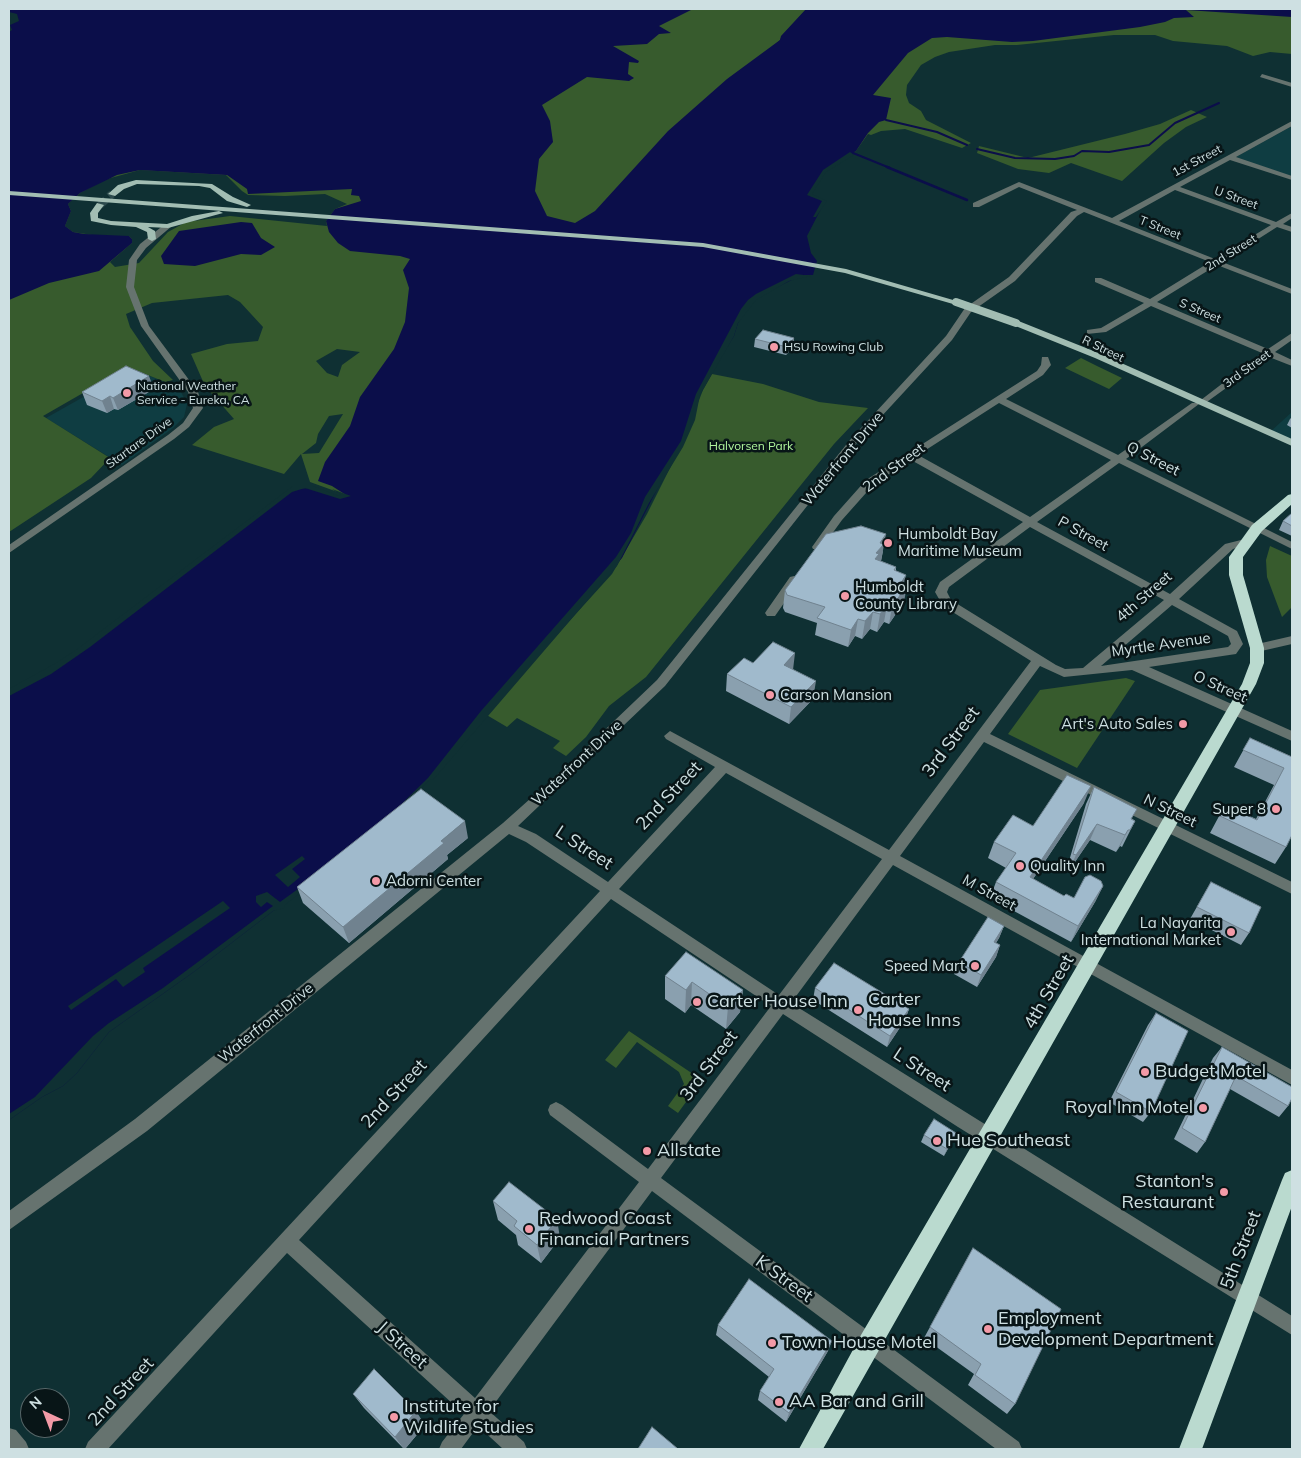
<!DOCTYPE html>
<html>
<head>
<meta charset="utf-8">
<style>
  body { margin:0 }
  #map { position:relative; width:1301px; height:1458px; overflow:hidden; background:#0f3033; font-family:Mulish,sans-serif }
  canvas { display:block }
  .frame { position:absolute; inset:0; border:10px solid #cee0e2; pointer-events:none }
  .north { position:absolute; left:20px; top:1388px; width:50px; height:50px; box-sizing:border-box; background:#081517; border:1px solid #576668; border-radius:50%; rotate:317deg; font-size:14px; font-weight:700; line-height:20px; text-align:center; color:#cee0e2 }
  .north::after { content:''; display:block; margin:auto; width:18px; height:22px; background:#f39aa7; clip-path:polygon(50% 0,100% 100%,50% 72%,0 100%) }
</style>
</head>
<body>
<div id="map">
<canvas width="1301" height="1458"></canvas>
<div class="frame"></div>
<div class="north">N</div>
</div>
<script>
const g = document.querySelector('canvas').getContext('2d');
g.lineJoin = 'round';
function fill(path, color) { g.fillStyle = color; g.fill(path, 'evenodd'); }
const toPath = rows => new Path2D(rows.map(r => 'M' + r).join(''));
function stroke(path, color, width, dash) { g.strokeStyle = color; g.lineWidth = width; g.lineCap = dash ? 'butt' : 'round'; g.setLineDash(dash || []); g.stroke(path); }
function label(font, color, halo, rows, align = 'center') {
  g.font = font + ' Mulish,sans-serif'; g.lineWidth = 5; g.setLineDash([]); g.textBaseline = 'middle'; g.strokeStyle = halo; g.fillStyle = color; for (const [text, x, y, turn = 0] of rows) {
    g.save(); g.translate(x, y); g.rotate((+turn || 0) * Math.PI / 180); g.textAlign = isNaN(turn) ? turn : align; if (halo) g.strokeText(text, 0, 0); g.fillText(text, 0, 0); g.restore();
  }
}
fill(toPath([
  [1292,126,1292,177,1236,157],
  [133,369,179,388,187,404,184,417,173,428,122,465,46,418],
  [1292,412,1292,441,1270,432]
]), '#0f3d42');
fill(toPath([
  [317,9,806,10,782,36,780,40,594,224,440,252,346,495,310,482,301,454,284,474,192,445,214,427,234,419,205,386,191,354,227,344,258,341,263,327,240,302,228,295,152,303,126,314,130,327,153,361,173,380,165,382,133,369,123,370,43,416,110,458,91,478,9,532,9,219],
  [140,170,226,175,242,191,248,195,285,196,325,194,347,204,335,209,326,221,327,226,230,216,186,222,168,232,139,263,115,267,110,262,132,243,132,239,129,236,99,236,73,232,65,226,71,211,68,204,80,193,107,179],
  [337,349,360,352,342,365,338,377,327,373,316,361],
  [343,414,319,453,302,454,316,443,318,434,329,416],
  [925,9,1266,9,1292,12,1292,54,1270,52,1253,56,1227,46,1173,41,1155,35,1114,35,1017,45,995,45,949,52,935,57,921,65,907,85,906,95,909,103,921,111,926,120,971,143,962,148,905,129,881,131,871,135,868,134,856,151,828,166],
  [1191,110,1207,117,1186,127,1164,143,1122,181,1071,163,1049,173,1018,169,977,153,979,146,1028,158,1125,134,1160,124],
  [1081,358,1097,366,1122,378,1109,389,1065,368],
  [712,374,763,384,819,402,868,408,834,444,646,677,609,706,586,737,566,756,553,748,560,741,517,718,507,727,485,714,612,574,647,514,681,446,703,390],
  [1270,546,1292,556,1292,607,1282,617,1267,577,1266,560],
  [1126,678,1135,681,1077,768,1008,734,1040,690],
  [629,1031,702,1080,678,1113,668,1106,684,1084,679,1072,637,1042,616,1068,605,1060]
]), '#375b2d');
fill(toPath([
  [9,9,693,9,659,26,671,33,659,34,647,44,613,46,639,61,638,63,629,62,628,74,634,78,629,81,587,77,542,105,550,121,553,142,539,159,535,191,547,216,575,223,595,211,668,131,727,79,780,40,781,36,806,9,1292,9,1292,17,1186,10,1194,17,1174,18,1165,22,1140,27,1033,41,1012,42,947,37,932,38,908,53,873,95,891,98,886,120,879,122,868,133,856,151,824,170,810,196,825,201,807,236,811,253,817,261,813,275,802,275,759,296,749,304,738,323,734,336,698,394,694,417,622,558,396,817,284,905,273,911,195,971,109,1032,77,1073,63,1086,42,1097,9,1120,9,692,58,666,294,489,312,488,339,498,346,495,332,486,318,481,325,462,350,426,360,397,394,349,405,322,409,288,403,270,410,259,400,256,350,251,338,243,329,232,326,221,335,209,361,201,359,196,351,195,352,189,248,194,247,189,227,175,140,170,117,175,80,193,68,204,71,211,65,226,73,232,84,234,129,236,132,239,132,243,99,271,49,283,9,300,9,32,12,30,10,25,19,21,17,14,9,12],
  [241,222,252,223,261,238,275,247,261,255,241,254,195,266,164,264,161,256,179,231]
]), '#0b0e4a');
fill(toPath([
  [850,152,854,155,826,172,812,194,827,201,816,217,813,217,822,201,807,195,823,170],
  [796,274,811,276,789,281,756,300,738,323,734,336,700,395,695,420,683,447,649,503,617,566,433,780,430,779,396,817,285,905,284,908,273,911,195,971,109,1032,77,1073,63,1086,42,1097,9,1120,9,1114,35,1097,93,1036,109,1023,163,988,273,906,267,902,261,907,256,902,256,896,267,892,280,902,345,855,378,827,428,778,481,711,616,557,631,533,645,497,681,441,696,394,741,309,748,300,756,294],
  [293,486,313,486,339,496,341,495,332,489,351,496,340,499,305,488,292,492,90,647,51,674,9,696,9,689,56,663,76,650],
  [302,856,305,859,292,869,300,877,288,887,275,875],
  [223,901,230,908,143,968,145,972,123,987,116,979,71,1010,68,1006]
]), '#0f3033');
stroke(toPath([
  [886,120,937,132,967,145],
  [977,149,1015,158,1055,159,1074,156,1082,151,1109,152,1149,145,1175,123,1219,103],
  [853,153,890,168]
]), '#0b0e4a', 2);
stroke(toPath([
  [887,167,967,200]
]), '#0b0e4a', 2.5);
stroke(toPath([
  [100,205,112,194]
]), '#2c4a4d', 8, [8, 4.5]);
fill(toPath([
  [1262,74,1292,83,1292,87,1260,77,1262,74],
  [1292,121,1292,126,1236,157,1292,176,1292,180,1230,160,1180,187,1276,222,1292,213,1292,218,1283,224,1292,227,1292,232,1277,227,1222,262,1292,289,1292,294,1217,265,1157,302,1268,349,1292,333,1292,340,1275,352,1292,360,1292,366,1269,357,1204,404,1199,404,1126,459,1292,542,1292,549,1119,463,1037,522,1170,594,1225,544,1245,539,1249,540,1250,542,1249,544,1233,549,1179,599,1237,631,1243,644,1236,654,1149,667,1292,731,1292,741,1132,670,1064,677,1040,666,990,734,1292,882,1292,894,984,742,900,856,1292,1070,1292,1085,893,865,791,1003,1292,1316,1292,1335,958,1127,783,1014,661,1178,1019,1442,1022,1449,996,1449,652,1191,489,1411,524,1442,527,1449,503,1449,478,1426,461,1449,439,1449,442,1442,464,1414,287,1253,108,1449,85,1449,88,1442,600,891,526,842,509,834,147,1131,9,1230,9,1211,135,1119,503,823,567,766,657,680,850,440,946,336,965,308,1009,277,1071,212,1077,210,1019,187,979,207,973,207,973,203,1019,182,1112,218,1292,121],
  [1175,190,1271,225,1215,259,1119,221,1175,190],
  [1084,212,1210,262,1150,299,1101,278,1095,278,1095,282,1144,303,1101,328,1087,330,1087,334,1106,332,1151,306,1262,353,1197,403,1192,403,1118,455,1006,399,1043,375,1051,365,1048,357,1042,357,1041,365,1037,371,866,480,834,516,812,547,813,549,821,549,842,520,874,484,911,460,1023,522,940,582,935,592,943,606,1031,661,889,850,670,731,664,736,666,739,715,767,608,882,536,834,518,826,665,686,856,444,952,340,971,312,1015,281,1077,216,1084,212],
  [999,403,1111,460,1030,517,918,455,999,403],
  [1030,527,1041,533,1164,600,1083,668,1065,669,1056,665,951,600,947,592,949,587,1030,527],
  [1172,605,1228,636,1231,644,1228,647,1101,666,1172,605],
  [726,773,882,859,779,995,619,889,726,773],
  [611,899,771,1006,648,1169,562,1105,556,1102,550,1105,548,1110,550,1115,639,1182,475,1398,299,1240,611,899],
  [165,224,172,226,146,248,137,260,134,287,149,326,198,392,203,408,189,427,174,439,9,553,9,545,168,435,183,423,193,408,188,392,141,326,126,287,129,260,140,244,165,224],
  [794,576,800,580,798,583,775,616,767,616,765,613,767,610,790,577,794,576],
  [1292,636,1292,644,1257,652,1251,648,1253,645,1292,636],
  [9,1428,16,1430,26,1442,29,1449,9,1449,9,1428]
]), '#66736f');
fill(toPath([
  [136,180,212,184,233,197,251,205,247,207,227,201,210,188,199,186,137,184,124,189,115,196,108,194,118,185,136,180],
  [9,191,703,243,846,269,960,302,953,304,845,273,703,247,9,195,9,191],
  [97,203,104,205,98,213,98,218,111,221,167,224,192,216,219,211,223,213,168,228,148,227,155,231,156,239,152,241,148,239,147,232,136,227,111,225,91,221,90,213,97,203],
  [1016,320,1101,354,1292,439,1292,446,1095,358,1013,325,1012,323,1016,320]
]), '#a2bdb3');
fill(toPath([
  [1292,494,1292,504,1262,531,1243,557,1243,575,1264,648,1264,663,1256,684,823,1449,799,1449,861,1335,1242,684,1250,663,1250,648,1229,575,1229,557,1252,525,1288,495,1292,494],
  [1292,1170,1292,1206,1202,1449,1179,1449,1282,1180,1285,1173,1292,1170]
]), '#badacf');
stroke(toPath([
  [956,302,1016,323]
]), '#a2bdb3', 8);
fill(toPath([
  [794,338,794,346,786,355,754,347,755,339],
  [154,389,118,410,114,409,107,413,87,405,82,392],
  [1292,417,1292,428,1287,425,1290,419],
  [1292,513,1292,536,1279,530,1283,521],
  [883,551,881,561,896,567,896,571,904,584,904,602,889,624,884,622,877,632,870,629,862,639,855,636,848,647,815,635,817,623,785,612,783,608,785,590],
  [753,663,793,670,813,699,789,724,726,691,727,674],
  [1250,738,1292,757,1286,847,1275,864,1210,833,1225,805,1256,819,1274,785,1234,767],
  [1094,787,1135,821,1122,847,1120,846,1116,852,1090,840,1068,872,1066,871,1086,804],
  [1084,803,1033,879,1064,896,1074,898,1103,886,1095,902,1071,942,990,898,996,882,1006,868,988,858,994,842,1033,826],
  [468,838,447,855,448,859,349,943,303,903,297,887],
  [1211,882,1249,933,1241,945,1190,919],
  [1004,926,999,938,996,943,1000,945,996,957,977,987,954,974,959,962],
  [665,976,743,990,740,1012,726,1029,691,1005,685,1013,665,999],
  [815,988,909,1009,905,1020,887,1047,813,1000],
  [1156,1013,1151,1112,1143,1122,1109,1102,1148,1025],
  [1222,1047,1288,1106,1279,1117,1230,1089,1205,1142,1197,1153,1174,1139,1213,1058],
  [956,1133,944,1156,921,1142,924,1135],
  [493,1201,560,1238,541,1263,518,1245,516,1235,498,1220],
  [973,1248,1015,1404,1007,1414,968,1385,974,1374,924,1338],
  [718,1325,828,1351,786,1422,758,1400,760,1391,769,1377,716,1335],
  [353,1394,425,1425,405,1449,404,1449,364,1408]
]), '#8aa0af');
fill(toPath([
  [794,338,794,346,786,355,787,347],
  [149,376,154,389,118,410,113,398],
  [110,396,114,409,107,413,102,401],
  [886,534,881,561,872,576,876,553,880,543],
  [906,575,902,592,907,585,904,602,889,624,892,607,901,583],
  [887,605,884,622,877,632,880,614],
  [873,612,870,629,862,639,865,621],
  [858,619,855,636,848,647,851,630],
  [795,653,793,670,784,665],
  [816,681,813,699,789,724,791,707],
  [1091,786,1084,803,1023,894,1030,877],
  [465,821,468,838,447,855,448,859,349,943,343,927,441,841],
  [1097,824,1090,840,1068,872,1076,855],
  [1128,830,1120,846,1116,852,1125,835],
  [1103,886,1095,902,1071,942,1078,926],
  [1004,926,999,938,989,954,994,942],
  [1000,945,996,957,977,987,981,975],
  [692,982,691,1005,685,1013,686,990],
  [743,990,740,1012,726,1029,728,1007],
  [909,1009,905,1020,887,1047,890,1036],
  [956,1133,953,1140,944,1156,947,1149],
  [557,1219,560,1238,541,1263,537,1245],
  [832,1341,828,1351,786,1422,789,1413],
  [416,1411,425,1425,405,1449,404,1449,395,1437]
]), '#70828f');
const building = toPath([
  [763,330,794,338,787,347,755,339,763,330],
  [126,366,149,376,113,398,110,396,102,401,82,392,126,366],
  [1292,513,1292,526,1283,521,1292,513],
  [861,526,886,534,880,543,884,544,876,553,879,554,875,559,896,567,894,570,906,575,901,583,907,585,892,607,887,605,880,614,873,612,865,621,858,619,851,630,817,618,825,607,787,595,785,590,826,534,861,526],
  [773,642,795,653,784,665,816,681,791,707,727,674,744,658,753,663,773,642],
  [1250,738,1292,757,1292,835,1286,847,1220,816,1225,805,1257,820,1284,768,1243,750,1250,738],
  [1067,775,1091,786,1030,877,1064,896,1066,894,1074,898,1085,877,1090,875,1101,881,1103,886,1078,926,996,882,1016,853,994,842,1013,815,1033,826,1067,775],
  [1094,787,1137,809,1131,819,1135,821,1130,830,1128,830,1125,835,1097,824,1076,855,1073,854,1094,787],
  [421,789,465,821,441,841,444,843,343,927,297,887,421,789],
  [1211,882,1261,907,1249,933,1197,907,1211,882],
  [988,917,1004,926,994,942,1000,945,981,975,959,962,988,917],
  [686,952,743,990,728,1007,692,982,686,990,665,976,686,952],
  [834,963,909,1009,890,1036,815,988,834,963],
  [1156,1013,1188,1031,1151,1112,1116,1092,1156,1013],
  [1222,1047,1292,1087,1292,1098,1288,1106,1236,1076,1205,1142,1182,1128,1222,1047],
  [934,1119,956,1133,947,1149,924,1135,934,1119],
  [509,1182,557,1219,537,1245,514,1226,517,1221,493,1201,509,1182],
  [973,1248,1061,1309,1015,1404,975,1375,981,1364,930,1327,973,1248],
  [749,1279,832,1341,789,1413,760,1391,774,1369,718,1325,749,1279],
  [374,1369,416,1411,395,1437,353,1394,374,1369],
  [652,1427,678,1449,638,1449,652,1427]
]);
fill(building, '#a0bacc');
stroke(building, '#70828f', 1);
for (const [x, y, r, color] of [
  [774,347,5,"#f39aa7"],
  [127,393,5,"#f39aa7"],
  [888,543,5,"#f39aa7"],
  [845,596,5,"#f39aa7"],
  [770,695,5,"#f39aa7"],
  [1183,724,5,"#f39aa7"],
  [1276,809,5,"#f39aa7"],
  [1020,866,5,"#f39aa7"],
  [376,881,5,"#f39aa7"],
  [1231,932,5,"#f39aa7"],
  [975,966,5,"#f39aa7"],
  [697,1002,5,"#f39aa7"],
  [858,1010,5,"#f39aa7"],
  [1145,1072,5,"#f39aa7"],
  [1203,1108,5,"#f39aa7"],
  [937,1141,5,"#f39aa7"],
  [647,1151,5,"#f39aa7"],
  [1224,1192,5,"#f39aa7"],
  [529,1229,5,"#f39aa7"],
  [988,1329,5,"#f39aa7"],
  [772,1343,5,"#f39aa7"],
  [779,1402,5,"#f39aa7"],
  [394,1417,5,"#f39aa7"]
]) { const dot = new Path2D(); dot.arc(x, y, r, 0, 2 * Math.PI); g.fillStyle = color; g.fill(dot); stroke(dot, '#081517', 2); }
label('12px', '#cee0e2', '#081517', [
  ["1st Street",1197,161,-28],
  ["U Street",1236,198,20],
  ["T Street",1160,228,22],
  ["2nd Street",1231,253,-32],
  ["S Street",1200,311,23],
  ["R Street",1103,349,26],
  ["3rd Street",1247,369,-36],
  ["Startare Drive",139,443,-36]
]);
label('12px', '#cee0e2', '#081517', [
  ["HSU Rowing Club",784,347],
  ["National Weather",137,386],
  ["Service - Eureka, CA",137,400]
], 'left');
label('12px', '#b1f79d', '#081517', [
  ["Halvorsen Park",751,446]
]);
label('15px', '#cee0e2', '#081517', [
  ["Waterfront Drive",843,459,-50],
  ["Q Street",1153,459,27],
  ["2nd Street",894,468,-36],
  ["P Street",1083,534,29],
  ["4th Street",1144,597,-41],
  ["Myrtle Avenue",1161,645,-8],
  ["O Street",1220,687,24],
  ["Waterfront Drive",577,763,-43],
  ["N Street",1170,811,26],
  ["M Street",989,893,29],
  ["Waterfront Drive",266,1023,-39]
]);
label('15px', '#cee0e2', '#081517', [
  ["Humboldt Bay",898,534],
  ["Maritime Museum",898,551],
  ["Humboldt",855,587],
  ["County Library",855,604],
  ["Carson Mansion",780,695],
  ["Art's Auto Sales",1173,724,"right"],
  ["Super 8",1266,809,"right"],
  ["Quality Inn",1030,866],
  ["Adorni Center",386,881],
  ["La Nayarita",1221,923,"right"],
  ["International Market",1221,940,"right"],
  ["Speed Mart",965,966,"right"]
], 'left');
label('18px', '#cee0e2', '#081517', [
  ["3rd Street",951,742,-53],
  ["2nd Street",669,796,-47],
  ["L Street",584,848,33],
  ["4th Street",1049,992,-60],
  ["3rd Street",709,1066,-53],
  ["L Street",922,1070,33],
  ["2nd Street",394,1094,-47],
  ["5th Street",1241,1250,-69],
  ["K Street",784,1279,36],
  ["J Street",402,1345,42],
  ["2nd Street",121,1392,-47]
]);
label('18px', '#cee0e2', '#081517', [
  ["Carter",868,1000],
  ["House Inns",868,1021],
  ["Carter House Inn",707,1002],
  ["Budget Motel",1155,1072],
  ["Royal Inn Motel",1193,1108,"right"],
  ["Hue Southeast",947,1141],
  ["Allstate",657,1151],
  ["Stanton's",1214,1182,"right"],
  ["Restaurant",1214,1203,"right"],
  ["Redwood Coast",539,1219],
  ["Financial Partners",539,1240],
  ["Employment",998,1319],
  ["Development Department",998,1340],
  ["Town House Motel",782,1343],
  ["AA Bar and Grill",789,1402],
  ["Institute for",404,1407],
  ["Wildlife Studies",404,1428]
], 'left');
</script>
</body>
</html>
